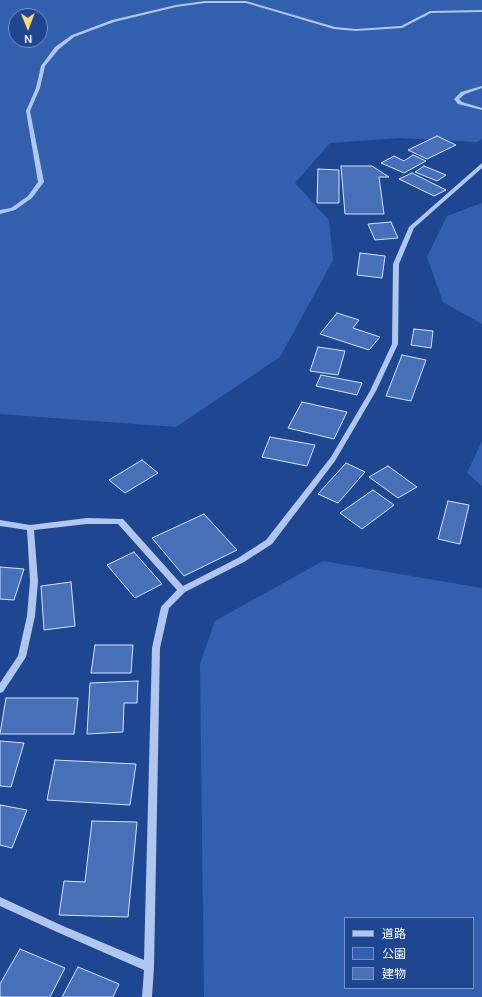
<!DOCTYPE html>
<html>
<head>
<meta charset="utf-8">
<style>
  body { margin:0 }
  #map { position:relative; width:482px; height:997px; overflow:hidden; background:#1f4791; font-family:Manrope,"Noto Sans JP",sans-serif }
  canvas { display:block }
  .legend { position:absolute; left:344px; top:917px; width:130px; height:72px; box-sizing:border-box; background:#1f4791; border:1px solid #7991bd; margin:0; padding:5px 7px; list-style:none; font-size:12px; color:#fff }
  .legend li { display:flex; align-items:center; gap:8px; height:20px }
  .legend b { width:20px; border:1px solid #7991bd }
  .north { position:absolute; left:8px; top:8px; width:40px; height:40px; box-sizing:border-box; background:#1f4791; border:1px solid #7991bd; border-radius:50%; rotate:179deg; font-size:11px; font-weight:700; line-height:16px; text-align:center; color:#fff }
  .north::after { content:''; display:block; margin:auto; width:14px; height:18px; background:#fbdf70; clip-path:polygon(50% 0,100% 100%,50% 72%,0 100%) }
</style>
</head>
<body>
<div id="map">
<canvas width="482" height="997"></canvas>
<ul class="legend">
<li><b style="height:5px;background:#b0c6ed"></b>道路</li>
<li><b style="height:11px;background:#3360ae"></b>公園</li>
<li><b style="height:11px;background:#4870b8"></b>建物</li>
</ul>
<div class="north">N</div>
</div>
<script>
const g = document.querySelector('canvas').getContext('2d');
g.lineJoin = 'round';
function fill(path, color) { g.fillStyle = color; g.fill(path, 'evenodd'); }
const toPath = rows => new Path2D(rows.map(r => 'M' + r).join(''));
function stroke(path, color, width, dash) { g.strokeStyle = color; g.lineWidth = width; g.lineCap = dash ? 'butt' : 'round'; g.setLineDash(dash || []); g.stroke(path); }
fill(toPath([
  [0,0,482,0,482,139,477,142,399,138,330,143,295,183,329,220,333,260,280,357,176,427,0,414],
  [16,16,40,16,40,40,16,40],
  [482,203,482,324,443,302,427,257,447,216],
  [482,441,482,486,467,473],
  [323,561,482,588,482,997,204,997,200,664,215,621],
  [345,918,473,918,473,988,345,988]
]), '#3360ae');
const building = toPath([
  [437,136,456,145,427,159,408,150,437,136],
  [413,155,426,161,404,173,381,163,394,156,404,161,413,155],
  [341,166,372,166,389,177,379,177,384,214,345,214,341,166],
  [424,166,446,175,437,181,415,172,424,166],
  [318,169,339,170,339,203,317,203,318,169],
  [412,173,446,190,434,196,399,179,412,173],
  [391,222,398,238,375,240,368,224,391,222],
  [360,253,385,256,382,278,357,275,360,253],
  [337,313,359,320,353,328,380,337,369,350,320,334,337,313],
  [414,329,433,331,431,348,411,345,414,329],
  [318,347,345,351,338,375,310,371,318,347],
  [402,355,426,360,411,401,386,396,402,355],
  [321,375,362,383,357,395,316,386,321,375],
  [302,402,347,412,334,439,288,428,302,402],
  [270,437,315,445,307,466,262,457,270,437],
  [142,460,158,473,125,493,109,480,142,460],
  [346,463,365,472,338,503,318,494,346,463],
  [388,466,417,487,398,498,369,477,388,466],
  [373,490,394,505,362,529,340,513,373,490],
  [448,501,469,505,460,544,438,539,448,501],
  [204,514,237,550,184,576,152,538,204,514],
  [134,552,162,584,135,598,107,565,134,552],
  [0,567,24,569,14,600,0,599,0,567],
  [71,582,75,626,44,630,41,586,71,582],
  [95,645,133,645,131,673,91,673,95,645],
  [138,681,137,703,124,703,123,732,87,734,90,683,138,681],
  [6,698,78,698,74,734,0,734,6,698],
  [0,741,24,743,11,787,0,786,0,741],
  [55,760,136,764,130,805,47,800,55,760],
  [0,805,27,810,12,848,0,845,0,805],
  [92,821,137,822,128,917,59,915,64,881,85,882,92,821],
  [20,949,65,968,50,997,0,997,0,984,20,949],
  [78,967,119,984,113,997,62,997,78,967]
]);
fill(building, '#4870b8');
stroke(building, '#d5e3f9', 1);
fill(toPath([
  [205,1,246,1,335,27,356,29,401,26,430,11,482,10,482,12,431,13,402,28,356,31,334,29,246,3,205,3,176,7,114,22,74,37,59,49,45,66,40,88,30,111,44,182,32,198,15,210,0,214,0,210,11,208,28,196,38,182,26,111,36,88,41,66,55,47,72,35,112,20,176,5,205,1],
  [482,86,482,88,465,94,459,99,462,102,482,108,482,110,458,104,454,99,461,92,482,86],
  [482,163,482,168,414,228,399,264,398,344,376,391,335,461,272,544,244,562,185,592,169,608,160,648,154,967,152,997,142,997,144,970,57,932,0,906,0,897,63,926,144,960,152,648,161,607,177,590,118,524,87,524,34,530,38,581,35,616,26,657,3,692,0,693,0,683,18,656,27,616,30,581,27,530,0,526,0,520,30,525,87,518,123,519,183,586,238,558,266,540,331,457,370,391,392,344,393,264,409,227,482,163]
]), '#b0c6ed');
</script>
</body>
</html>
